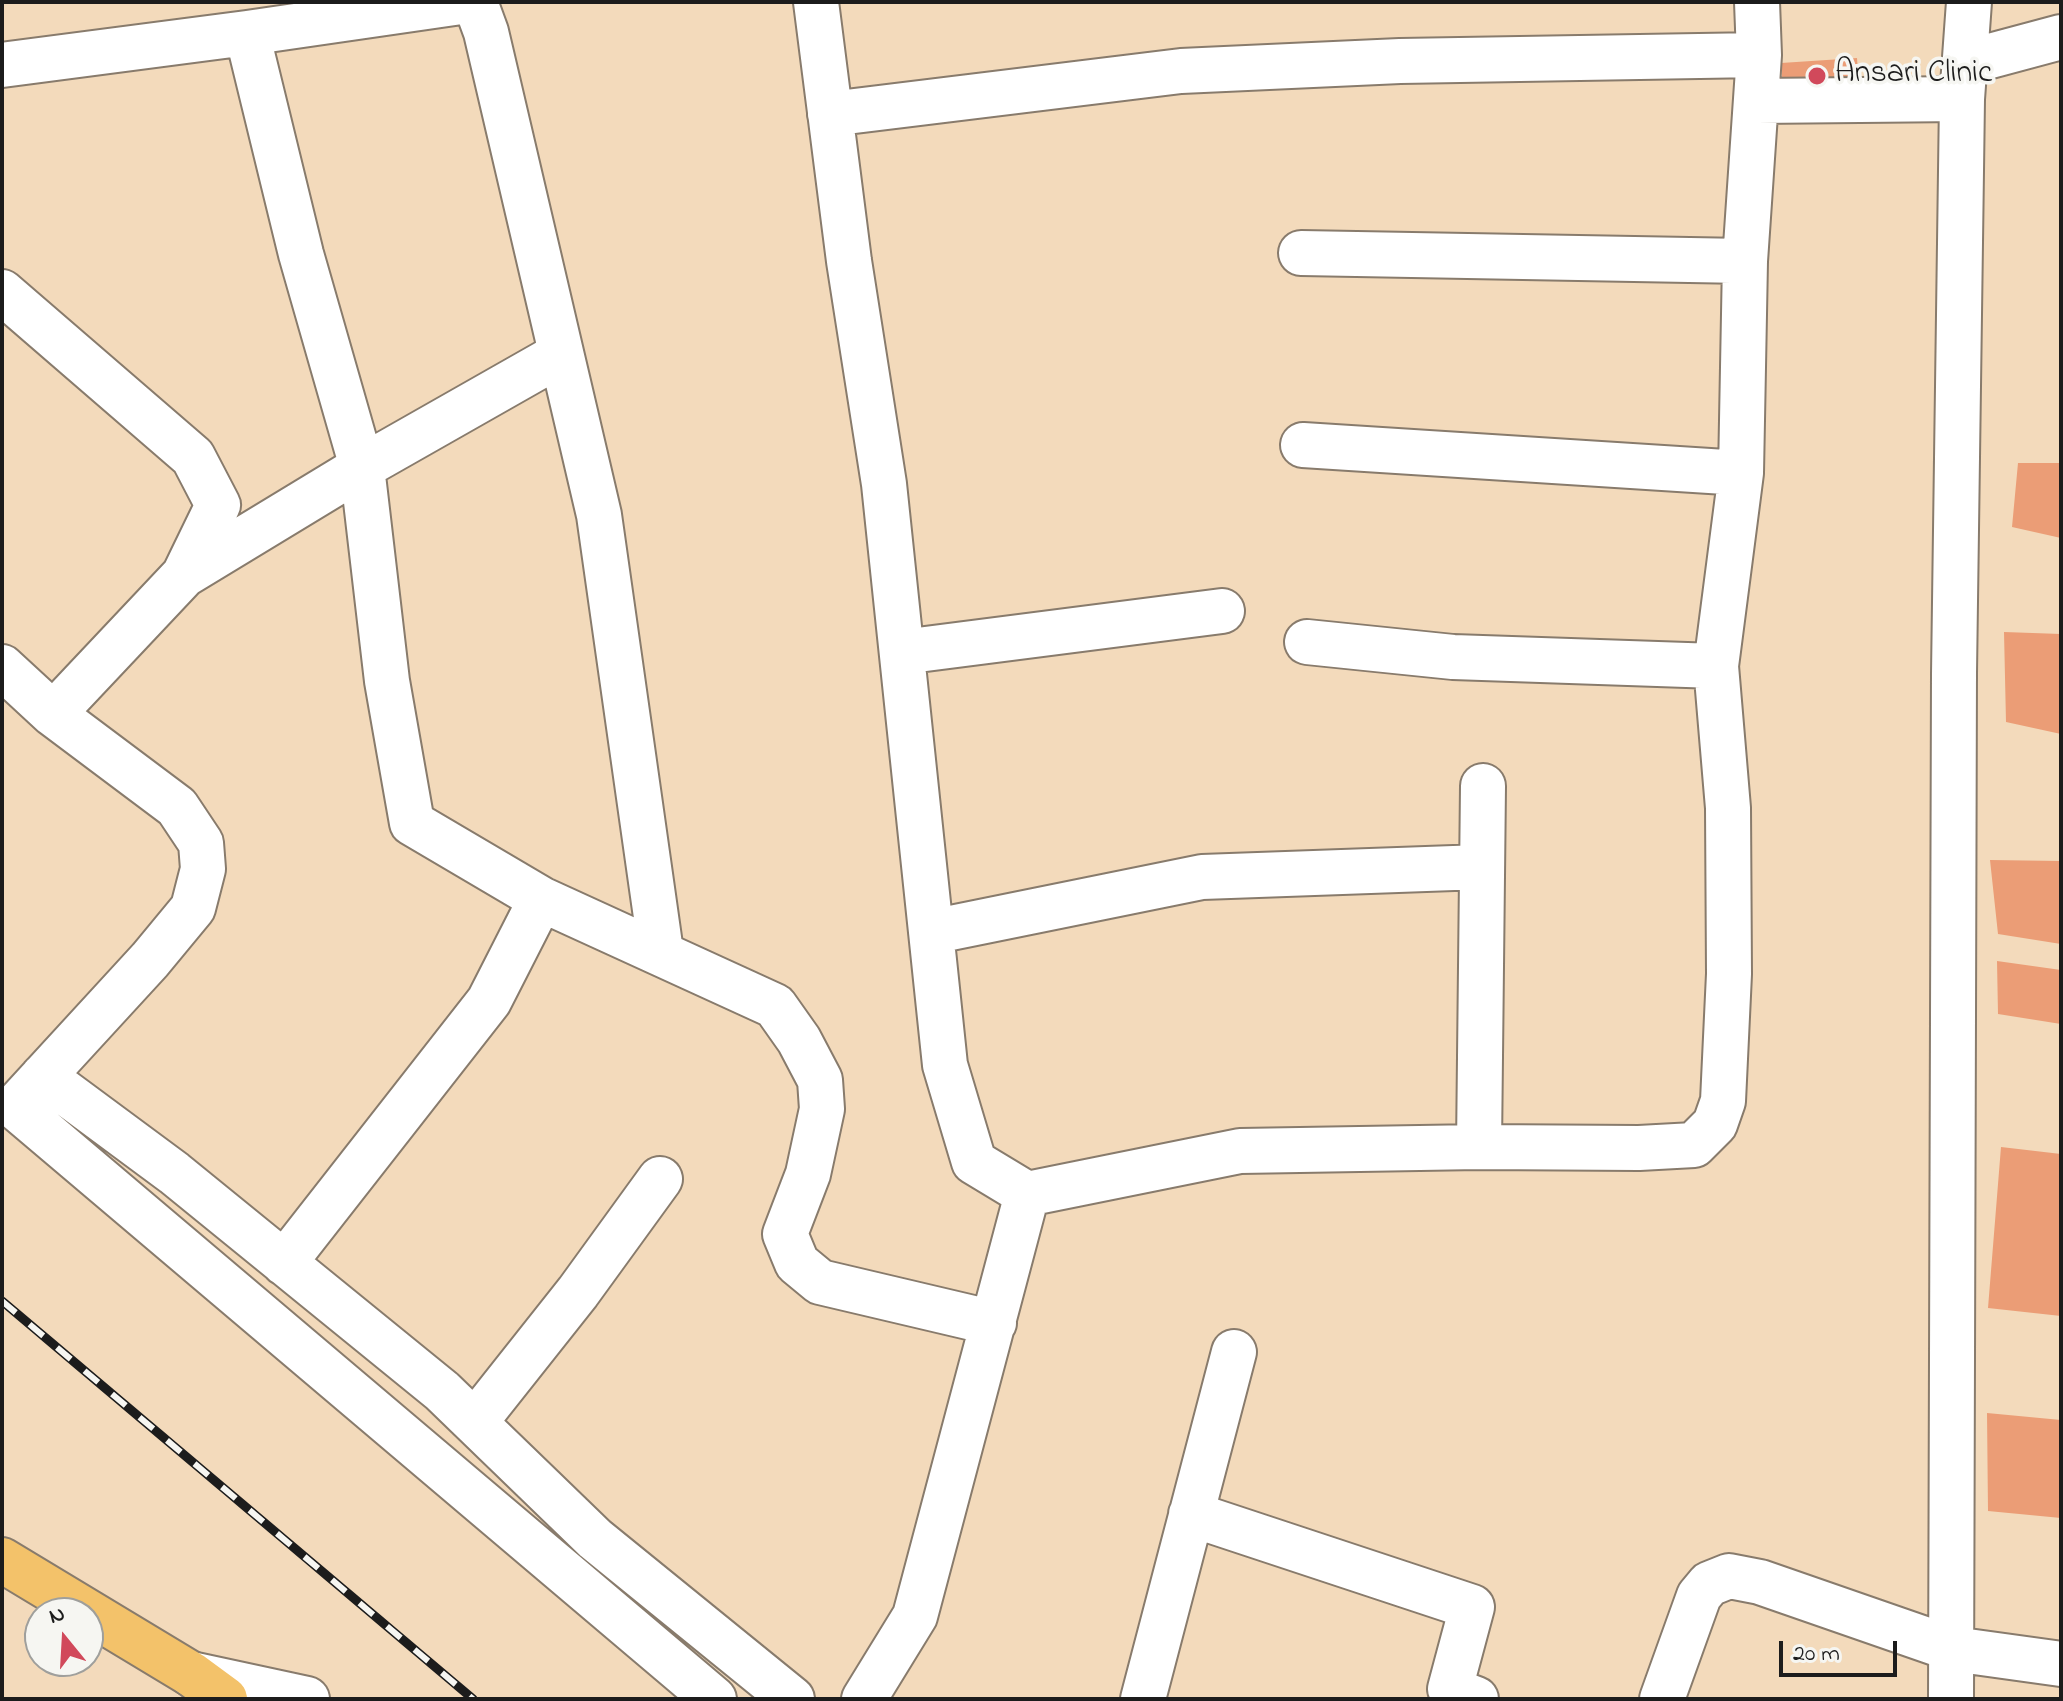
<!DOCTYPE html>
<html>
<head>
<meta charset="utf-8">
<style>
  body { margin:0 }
  #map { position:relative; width:2063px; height:1701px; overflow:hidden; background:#f3dabb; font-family:"Indie Flower",sans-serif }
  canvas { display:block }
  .frame { position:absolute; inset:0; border:4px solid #1c1c1c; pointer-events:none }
  .north { position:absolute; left:24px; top:1597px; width:80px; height:80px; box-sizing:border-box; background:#f6f6f2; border:2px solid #9f9f9c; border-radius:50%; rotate:342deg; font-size:22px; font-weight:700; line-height:32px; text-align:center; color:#1c1c1c }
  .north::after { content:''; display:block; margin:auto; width:28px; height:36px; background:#d1495b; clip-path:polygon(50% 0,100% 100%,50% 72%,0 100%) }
  .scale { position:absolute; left:1779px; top:1641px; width:118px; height:36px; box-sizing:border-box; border:4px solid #1c1c1c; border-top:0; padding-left:10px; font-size:24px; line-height:28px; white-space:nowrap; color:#1c1c1c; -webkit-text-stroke:6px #f6f6f2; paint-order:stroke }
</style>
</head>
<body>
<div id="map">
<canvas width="2063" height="1701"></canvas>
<div class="frame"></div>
<div class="north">N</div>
<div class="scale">20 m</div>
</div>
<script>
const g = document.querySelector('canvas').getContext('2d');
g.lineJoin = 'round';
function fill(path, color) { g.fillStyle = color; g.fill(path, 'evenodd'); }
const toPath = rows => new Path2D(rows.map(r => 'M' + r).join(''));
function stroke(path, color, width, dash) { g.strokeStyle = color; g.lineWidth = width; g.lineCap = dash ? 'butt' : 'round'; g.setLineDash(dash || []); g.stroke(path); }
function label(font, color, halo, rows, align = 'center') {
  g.font = font + ' "Indie Flower",sans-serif'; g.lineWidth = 7; g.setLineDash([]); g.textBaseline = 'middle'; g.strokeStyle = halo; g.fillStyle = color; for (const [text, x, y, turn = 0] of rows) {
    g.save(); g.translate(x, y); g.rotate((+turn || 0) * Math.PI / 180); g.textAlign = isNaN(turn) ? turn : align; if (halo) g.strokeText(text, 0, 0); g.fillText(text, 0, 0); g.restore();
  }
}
fill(toPath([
  [1857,58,1859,87,1783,91,1781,63],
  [2018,463,2061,463,2061,538,2012,527],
  [2004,632,2061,634,2061,734,2006,722],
  [1990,860,2061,861,2061,944,1998,934],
  [1997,961,2061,970,2061,1024,1998,1014],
  [2001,1147,2061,1154,2061,1316,1988,1308],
  [1987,1413,2061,1420,2061,1518,1988,1511]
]), '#eb9d76');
const minor = toPath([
  [475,2,486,32,599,515,661,952],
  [816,2,849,261,884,484,945,1065,974,1162,1027,1194],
  [247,33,301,254,362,467,387,681,412,823,541,899,775,1006,799,1040,820,1080,822,1109,808,1174,785,1234,797,1263,820,1282,994,1323],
  [1964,63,2061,37],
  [2,65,247,33,461,2],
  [1757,101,1962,99],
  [830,114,1181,71,1400,61,1759,55],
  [1301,253,1745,261],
  [2,292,193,457,218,505,184,575,53,714],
  [1303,445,1741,473],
  [184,575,362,467,561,354],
  [1307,642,1453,657,1716,666],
  [902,652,1222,611],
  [2,667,53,714,177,807,201,843,203,869,193,908,150,960,15,1107,714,1699],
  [931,932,1202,877,1482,867],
  [43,1076,174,1173,442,1391,595,1539,792,1699],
  [1479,1147,1483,786],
  [284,1263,489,1001,541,899],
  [475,1422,578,1292,660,1179],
  [1191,1514,1472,1607,1450,1689,1476,1699],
  [191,1674,307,1699],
  [864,1699,915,1616,1027,1194,1240,1151,1479,1147,1639,1148,1694,1145,1715,1124,1723,1101,1729,974,1728,808,1716,666,1741,473,1745,261,1759,55,1757,2],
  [1143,1699,1234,1352],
  [1662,1699,1699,1596,1709,1584,1729,1576,1760,1582,1953,1649,2061,1664],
  [1951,1699,1954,673,1962,99,1969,2]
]);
const major = toPath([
  [2,1560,191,1674,225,1699]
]);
stroke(minor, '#887b6c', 48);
stroke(major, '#887b6c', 48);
stroke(minor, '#fff', 44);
stroke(major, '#f3c26a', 44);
const rail = toPath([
  [2,1301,473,1699]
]);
stroke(rail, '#1c1c1c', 9);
stroke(rail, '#f6f6f2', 6, [18]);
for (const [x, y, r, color] of [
  [1817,76,10,"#d1495b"]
]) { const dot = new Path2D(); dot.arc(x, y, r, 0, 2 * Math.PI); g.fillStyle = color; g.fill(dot); stroke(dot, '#f6f6f2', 3); }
label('32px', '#1c1c1c', '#f6f6f2', [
  ["Ansari Clinic",1835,76]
], 'left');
</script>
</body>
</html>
